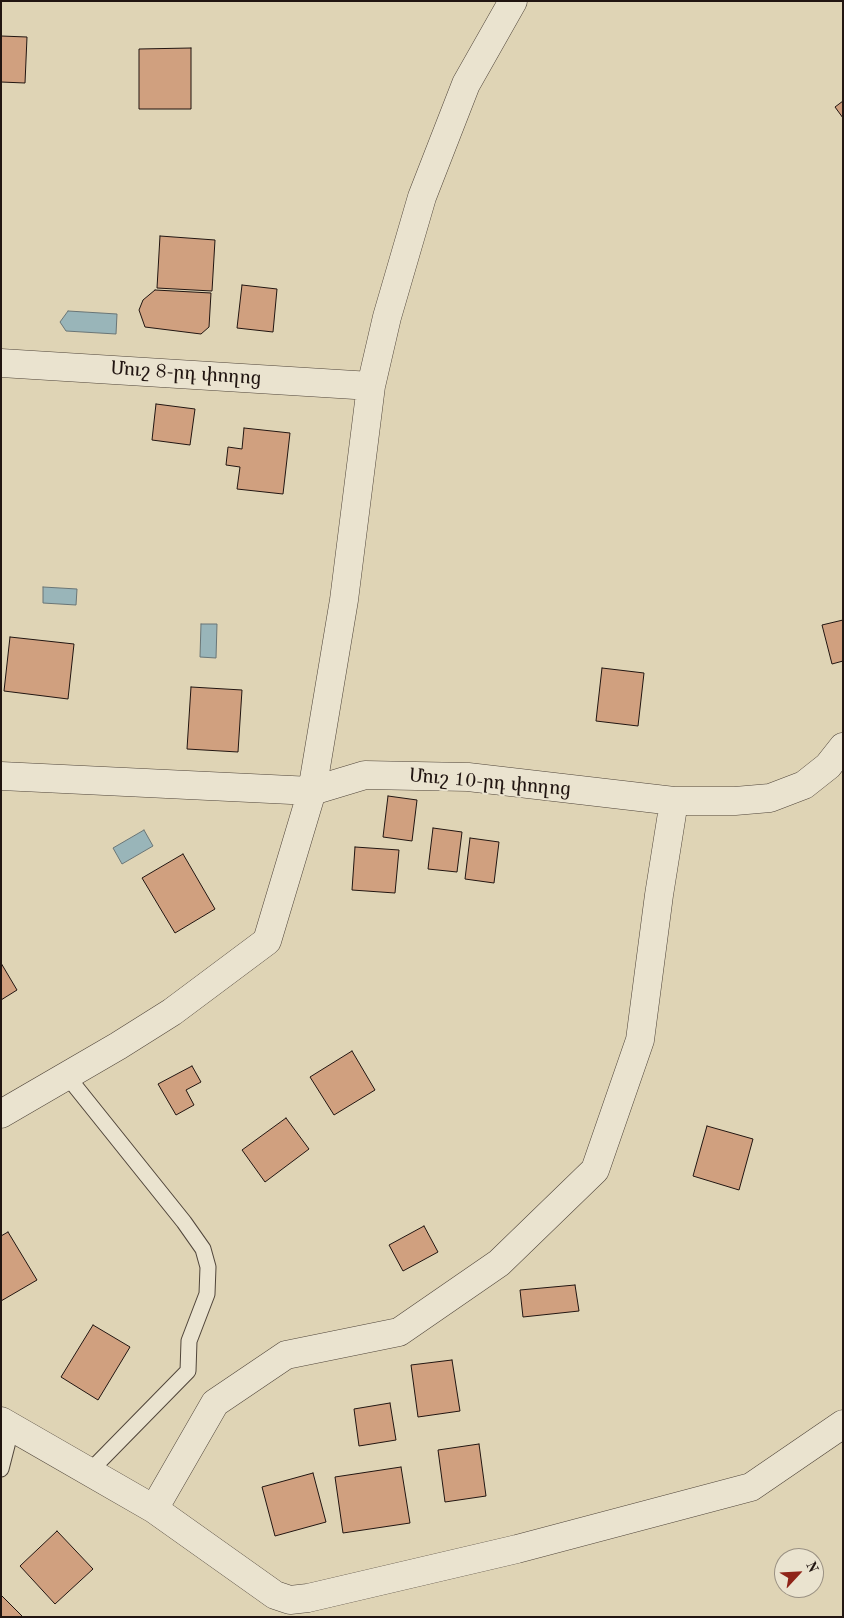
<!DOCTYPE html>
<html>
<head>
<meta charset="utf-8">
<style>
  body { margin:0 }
  #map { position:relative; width:844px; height:1618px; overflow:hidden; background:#dfd4b5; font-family:"Old Standard TT",serif }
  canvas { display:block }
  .frame { position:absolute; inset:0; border:2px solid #211511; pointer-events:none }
  .north { position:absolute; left:774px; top:1548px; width:50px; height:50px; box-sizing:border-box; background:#eae3cf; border:1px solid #9a9183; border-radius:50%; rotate:65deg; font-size:14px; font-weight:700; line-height:20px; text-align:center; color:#211511 }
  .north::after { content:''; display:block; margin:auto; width:18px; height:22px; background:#8f2418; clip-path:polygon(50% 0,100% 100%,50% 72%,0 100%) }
</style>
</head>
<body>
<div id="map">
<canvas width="844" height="1618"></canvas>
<div class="frame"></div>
<div class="north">N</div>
</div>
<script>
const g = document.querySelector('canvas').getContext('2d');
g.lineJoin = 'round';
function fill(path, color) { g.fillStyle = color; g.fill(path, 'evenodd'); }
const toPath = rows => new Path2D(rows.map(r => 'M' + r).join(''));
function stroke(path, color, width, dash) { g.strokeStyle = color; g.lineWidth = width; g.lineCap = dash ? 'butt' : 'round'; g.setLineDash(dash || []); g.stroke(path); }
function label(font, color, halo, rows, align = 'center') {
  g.font = font + ' "Old Standard TT","Noto Serif Armenian",serif'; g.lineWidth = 4; g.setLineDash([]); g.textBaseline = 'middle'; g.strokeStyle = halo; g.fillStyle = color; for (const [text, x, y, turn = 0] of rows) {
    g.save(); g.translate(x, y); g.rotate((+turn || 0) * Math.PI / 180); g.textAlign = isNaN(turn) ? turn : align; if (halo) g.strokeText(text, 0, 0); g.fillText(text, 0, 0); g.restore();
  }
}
const water = toPath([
  [68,311,117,314,116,334,66,331,60,322,68,311],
  [43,587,77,589,76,605,43,603,43,587],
  [201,624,217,624,216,658,200,657,201,624],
  [144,830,153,846,122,864,113,848,144,830]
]);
fill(water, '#99b5b9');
stroke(water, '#697576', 1);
const building = toPath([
  [1,36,27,37,25,83,1,82,1,36],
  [191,48,191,109,139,109,139,49,191,48],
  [843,101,843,118,835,107,843,101],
  [160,236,215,240,212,291,157,288,160,236],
  [242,285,277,289,273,332,237,328,242,285],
  [155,290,211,293,209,327,201,334,145,327,139,310,143,300,155,290],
  [156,404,195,409,190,445,152,440,156,404],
  [244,428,290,433,283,494,237,489,240,467,226,465,228,447,242,449,244,428],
  [843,620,843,661,832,664,822,625,843,620],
  [10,637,74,644,68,699,4,691,10,637],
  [602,668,644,673,638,726,596,721,602,668],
  [191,687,242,690,238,752,187,749,191,687],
  [388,796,417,800,412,841,383,837,388,796],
  [433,828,462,832,457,872,428,869,433,828],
  [470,838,499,842,494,883,465,879,470,838],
  [355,847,399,850,395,893,352,890,355,847],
  [183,854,215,909,175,933,142,878,183,854],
  [1,963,17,990,1,1000,1,963],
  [352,1051,375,1090,334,1115,310,1077,352,1051],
  [192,1066,201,1082,186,1090,194,1105,176,1115,158,1084,192,1066],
  [286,1118,309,1149,265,1182,242,1150,286,1118],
  [707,1126,753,1139,739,1190,693,1176,707,1126],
  [424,1226,438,1252,403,1271,389,1245,424,1226],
  [8,1232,37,1280,1,1301,1,1236,8,1232],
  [575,1285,579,1311,523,1317,520,1290,575,1285],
  [93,1325,130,1347,98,1400,61,1377,93,1325],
  [452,1360,460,1411,418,1417,411,1365,452,1360],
  [390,1403,396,1440,359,1446,354,1409,390,1403],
  [479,1444,486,1496,445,1502,438,1450,479,1444],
  [401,1467,410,1523,343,1533,335,1477,401,1467],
  [313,1473,326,1522,275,1536,262,1487,313,1473],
  [57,1531,93,1569,55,1604,20,1566,57,1531],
  [1,1595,23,1617,1,1617,1,1595]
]);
fill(building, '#d0a07f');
stroke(building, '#211511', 1);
const service = toPath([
  [67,1076,184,1222,203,1249,208,1267,207,1294,189,1341,188,1371,90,1471],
  [1,1469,12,1426]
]);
const minor = toPath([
  [1,363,371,386],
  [1,776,312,791,365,775,468,777,674,801,735,801,770,798,804,785,828,766,843,747],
  [1,1114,118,1046,172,1012,267,941,312,791,344,600,371,386,387,317,422,197,466,84,513,1],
  [1,1421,154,1509,275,1595,290,1600,308,1598,517,1549,751,1487,843,1424],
  [154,1509,215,1403,286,1355,399,1332,499,1263,595,1170,640,1040,659,895,674,801]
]);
stroke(service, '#50453a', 17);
stroke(minor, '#50453a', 29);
stroke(service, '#eae3cf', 15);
stroke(minor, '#eae3cf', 28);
label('19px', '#211511', '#eae3cf', [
  ["Մուշ 8-րդ փողոց",186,374,4],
  ["Մուշ 10-րդ փողոց",490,783,5]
]);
</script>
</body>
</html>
